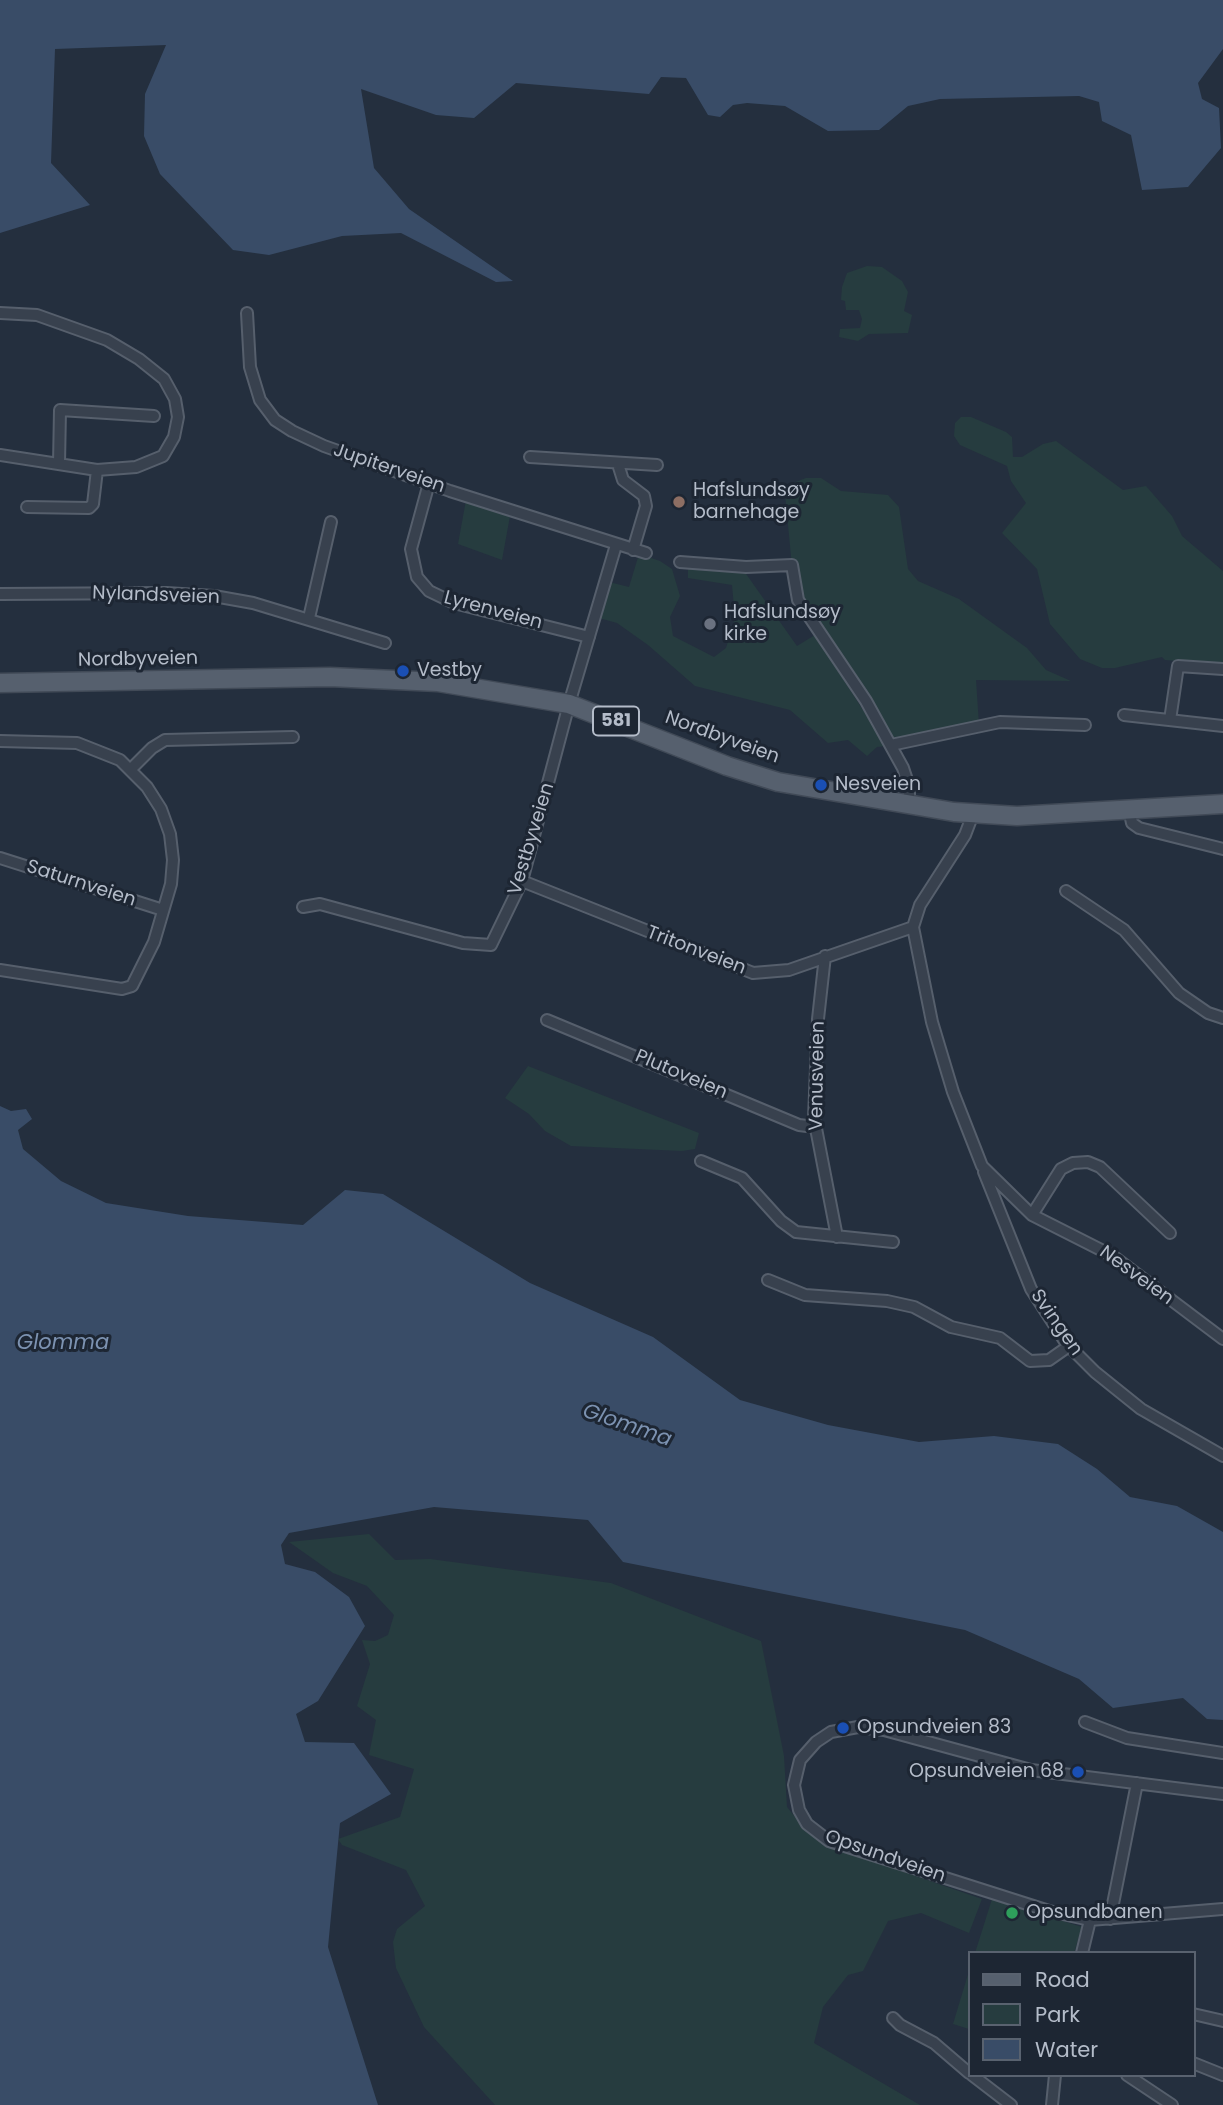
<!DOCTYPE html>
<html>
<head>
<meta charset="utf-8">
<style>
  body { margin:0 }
  #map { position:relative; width:1223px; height:2105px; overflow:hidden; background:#242f3e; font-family:Poppins,sans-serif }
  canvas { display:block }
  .legend { position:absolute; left:968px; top:1951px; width:228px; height:126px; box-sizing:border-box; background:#1d2633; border:2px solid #59626f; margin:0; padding:9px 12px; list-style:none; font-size:21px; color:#b4bcc9 }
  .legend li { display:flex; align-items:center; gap:14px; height:35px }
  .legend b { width:35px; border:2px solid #59626f }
</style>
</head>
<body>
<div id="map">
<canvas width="1223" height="2105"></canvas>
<ul class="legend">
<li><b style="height:9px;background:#56606e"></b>Road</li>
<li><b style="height:19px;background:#263c3f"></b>Park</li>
<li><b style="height:19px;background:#394c67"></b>Water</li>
</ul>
</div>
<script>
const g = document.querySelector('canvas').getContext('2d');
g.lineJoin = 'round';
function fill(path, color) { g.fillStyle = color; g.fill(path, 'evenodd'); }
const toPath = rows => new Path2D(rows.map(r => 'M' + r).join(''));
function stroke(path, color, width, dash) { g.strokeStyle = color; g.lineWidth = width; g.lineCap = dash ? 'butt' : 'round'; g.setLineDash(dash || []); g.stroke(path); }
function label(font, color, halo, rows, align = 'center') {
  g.font = font + ' Poppins,sans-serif'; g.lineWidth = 6; g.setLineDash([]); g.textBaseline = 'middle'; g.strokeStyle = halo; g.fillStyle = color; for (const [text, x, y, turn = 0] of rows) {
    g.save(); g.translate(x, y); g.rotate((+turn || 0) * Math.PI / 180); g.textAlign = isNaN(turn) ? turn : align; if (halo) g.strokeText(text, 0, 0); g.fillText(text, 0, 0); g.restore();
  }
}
fill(toPath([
  [867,266,882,267,902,281,908,292,904,311,912,315,908,333,869,334,858,341,839,337,840,329,860,328,862,319,859,310,846,310,845,301,841,300,842,287,847,273],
  [961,417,971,417,1006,432,1012,437,1013,457,1022,457,1043,444,1056,441,1123,490,1146,486,1172,516,1182,536,1223,571,1223,665,1165,660,1162,657,1115,668,1102,668,1080,659,1050,624,1037,569,1002,533,1026,503,1011,481,1007,466,960,445,954,436,955,423],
  [806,478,821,478,841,491,888,495,899,507,908,569,918,581,959,599,1027,648,1046,670,1071,681,976,680,979,725,891,745,794,587,785,494,788,485],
  [466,500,510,516,502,560,458,544],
  [639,554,660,561,672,569,680,596,670,617,673,636,714,657,726,648,735,618,732,585,688,578,688,565,744,571,797,646,815,635,886,746,877,747,867,756,848,740,828,743,790,710,695,686,648,645,617,623,599,618,609,582,629,587],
  [528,1066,699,1133,695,1149,682,1151,571,1146,545,1131,529,1114,505,1098],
  [369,1534,395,1560,430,1559,611,1583,761,1641,784,1756,787,1807,804,1828,823,1844,982,1899,969,1933,921,1913,888,1921,863,1971,848,1975,823,2007,814,2043,920,2105,495,2105,424,2027,396,1968,393,1942,397,1929,425,1906,406,1870,342,1845,338,1839,400,1817,414,1769,369,1755,376,1720,357,1706,370,1664,362,1640,375,1641,388,1635,394,1615,367,1586,333,1573,289,1542],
  [992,1899,1082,1927,1074,1953,975,1953],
  [969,1971,969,2029,953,2024]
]), '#263c3f');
fill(toPath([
  [0,0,1223,0,1223,49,1198,83,1202,99,1219,108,1221,148,1188,187,1142,190,1131,135,1102,121,1099,102,1079,96,940,99,908,106,879,130,828,131,785,106,747,103,733,105,720,117,708,115,686,78,661,77,649,94,516,83,474,118,436,115,361,89,374,168,409,209,513,281,496,282,401,233,342,236,269,255,233,250,160,174,144,136,145,94,166,45,55,49,51,163,90,205,0,233],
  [0,1106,11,1111,26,1109,32,1119,18,1130,23,1149,61,1181,106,1203,188,1216,303,1225,345,1190,383,1194,530,1283,653,1337,740,1400,828,1425,919,1442,994,1436,1058,1444,1097,1469,1130,1497,1177,1506,1223,1532,1223,1720,1207,1719,1183,1698,1113,1708,1079,1679,965,1630,623,1562,588,1520,434,1507,289,1533,281,1545,285,1564,315,1572,349,1597,365,1626,318,1701,296,1714,305,1742,354,1743,391,1794,340,1823,328,1947,378,2105,0,2105]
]), '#394c67');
const street = toPath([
  [0,313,37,315,107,340,139,359,164,379,175,399,178,417,174,437,163,456,136,467,97,470,0,455],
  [247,313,250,367,260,400,275,420,292,431,324,446,450,491,646,553],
  [530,457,657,465],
  [59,464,60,410,154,416],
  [618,464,623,480,644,496,646,506,633,550],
  [429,483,411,549,417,577,429,591,454,603,589,637],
  [27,507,89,508,93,504,97,470],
  [680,562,746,567,792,565,798,600,866,701,903,768,909,786,909,805],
  [0,594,166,593,214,596,253,603,385,643],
  [309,618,331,522],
  [1124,715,1223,726],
  [1170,720,1178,666,1223,669],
  [0,741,77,743,120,760,147,787,161,809,170,834,173,860,171,884,154,942,132,986,122,989,0,970],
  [891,745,1000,722,1085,725],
  [131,769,152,748,165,740,293,737],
  [1129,809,1132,823,1139,828,1223,849],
  [973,814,965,835,920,905,913,927,932,1022,953,1092,982,1166,1032,1215,1113,1256,1223,1339],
  [0,858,163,910],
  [522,881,753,973,789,970,913,927],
  [1066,891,1124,930,1179,993,1208,1013,1223,1018],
  [303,907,320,904,463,943,491,945,522,881,569,704,616,545],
  [825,956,818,1019,814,1118,837,1237],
  [547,1020,799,1125,815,1127],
  [701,1161,742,1178,781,1221,796,1232,893,1242],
  [984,1172,1031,1289,1066,1343,1095,1372,1141,1409,1223,1456],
  [1032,1215,1061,1169,1073,1163,1088,1162,1100,1167,1170,1233],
  [768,1280,805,1295,887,1301,914,1307,951,1327,1000,1338,1030,1361,1049,1360,1069,1346],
  [1085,1722,1127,1738,1223,1753],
  [1223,1794,1031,1770,884,1730,858,1727,831,1732,816,1742,800,1760,794,1785,799,1810,807,1824,829,1841,1049,1911,1090,1920,1223,1909],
  [1110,1919,1137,1783],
  [1082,1953,1090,1920],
  [1193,2014,1223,2021],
  [893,2018,900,2025,934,2043,969,2073],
  [1193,2063,1223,2075],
  [972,2075,1011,2105],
  [1127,2075,1172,2105],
  [1052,2105,1055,2075]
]);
const primary = toPath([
  [0,683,330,677,438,682,569,704,727,766,778,782,954,812,1017,816,1223,804]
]);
stroke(street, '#565f6c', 14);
stroke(primary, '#414a57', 21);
stroke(street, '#38414e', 10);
stroke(primary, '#56606e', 18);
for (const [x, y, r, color] of [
  [679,502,7,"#8d6e63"],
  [710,624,7,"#6b7280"],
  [403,671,7,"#1a4fb4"],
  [821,785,7,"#1a4fb4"],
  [843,1728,7,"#1a4fb4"],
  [1078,1772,7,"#1a4fb4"],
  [1012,1913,7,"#2e9e5b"]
]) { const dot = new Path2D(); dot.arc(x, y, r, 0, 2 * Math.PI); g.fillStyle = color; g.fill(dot); stroke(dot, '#1d2633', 2.5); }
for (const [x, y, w] of [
  [616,721,46]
]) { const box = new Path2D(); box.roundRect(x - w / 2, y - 14.5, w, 29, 5); g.fillStyle = '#1d2633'; g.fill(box); stroke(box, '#b4bcc9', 2); }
label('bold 18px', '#b4bcc9', null, [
  ["581",616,721]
]);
label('19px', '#b4bcc9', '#1d2633', [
  ["Jupiterveien",389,469,19],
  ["Nylandsveien",156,596,2],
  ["Lyrenveien",493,611,15],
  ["Nordbyveien",138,660,-1],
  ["Nordbyveien",722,738,20],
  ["Vestbyveien",532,839,-73],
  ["Saturnveien",81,884,18],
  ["Tritonveien",696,951,21],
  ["Plutoveien",681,1075,23],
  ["Venusveien",818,1076,-89],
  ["Nesveien",1136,1276,36],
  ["Svingen",1056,1323,55],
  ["Opsundveien",885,1857,19]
]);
label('19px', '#b4bcc9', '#1d2633', [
  ["Hafslundsøy",693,491],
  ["barnehage",693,513],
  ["Hafslundsøy",724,613],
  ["kirke",724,635],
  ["Vestby",417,671],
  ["Nesveien",835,785],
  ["Opsundveien 83",857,1728],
  ["Opsundveien 68",1064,1772,"right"],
  ["Opsundbanen",1026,1913]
], 'left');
label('italic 21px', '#7c92b1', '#1d2633', [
  ["Glomma",63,1344],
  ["Glomma",627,1426,19]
]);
</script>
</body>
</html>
